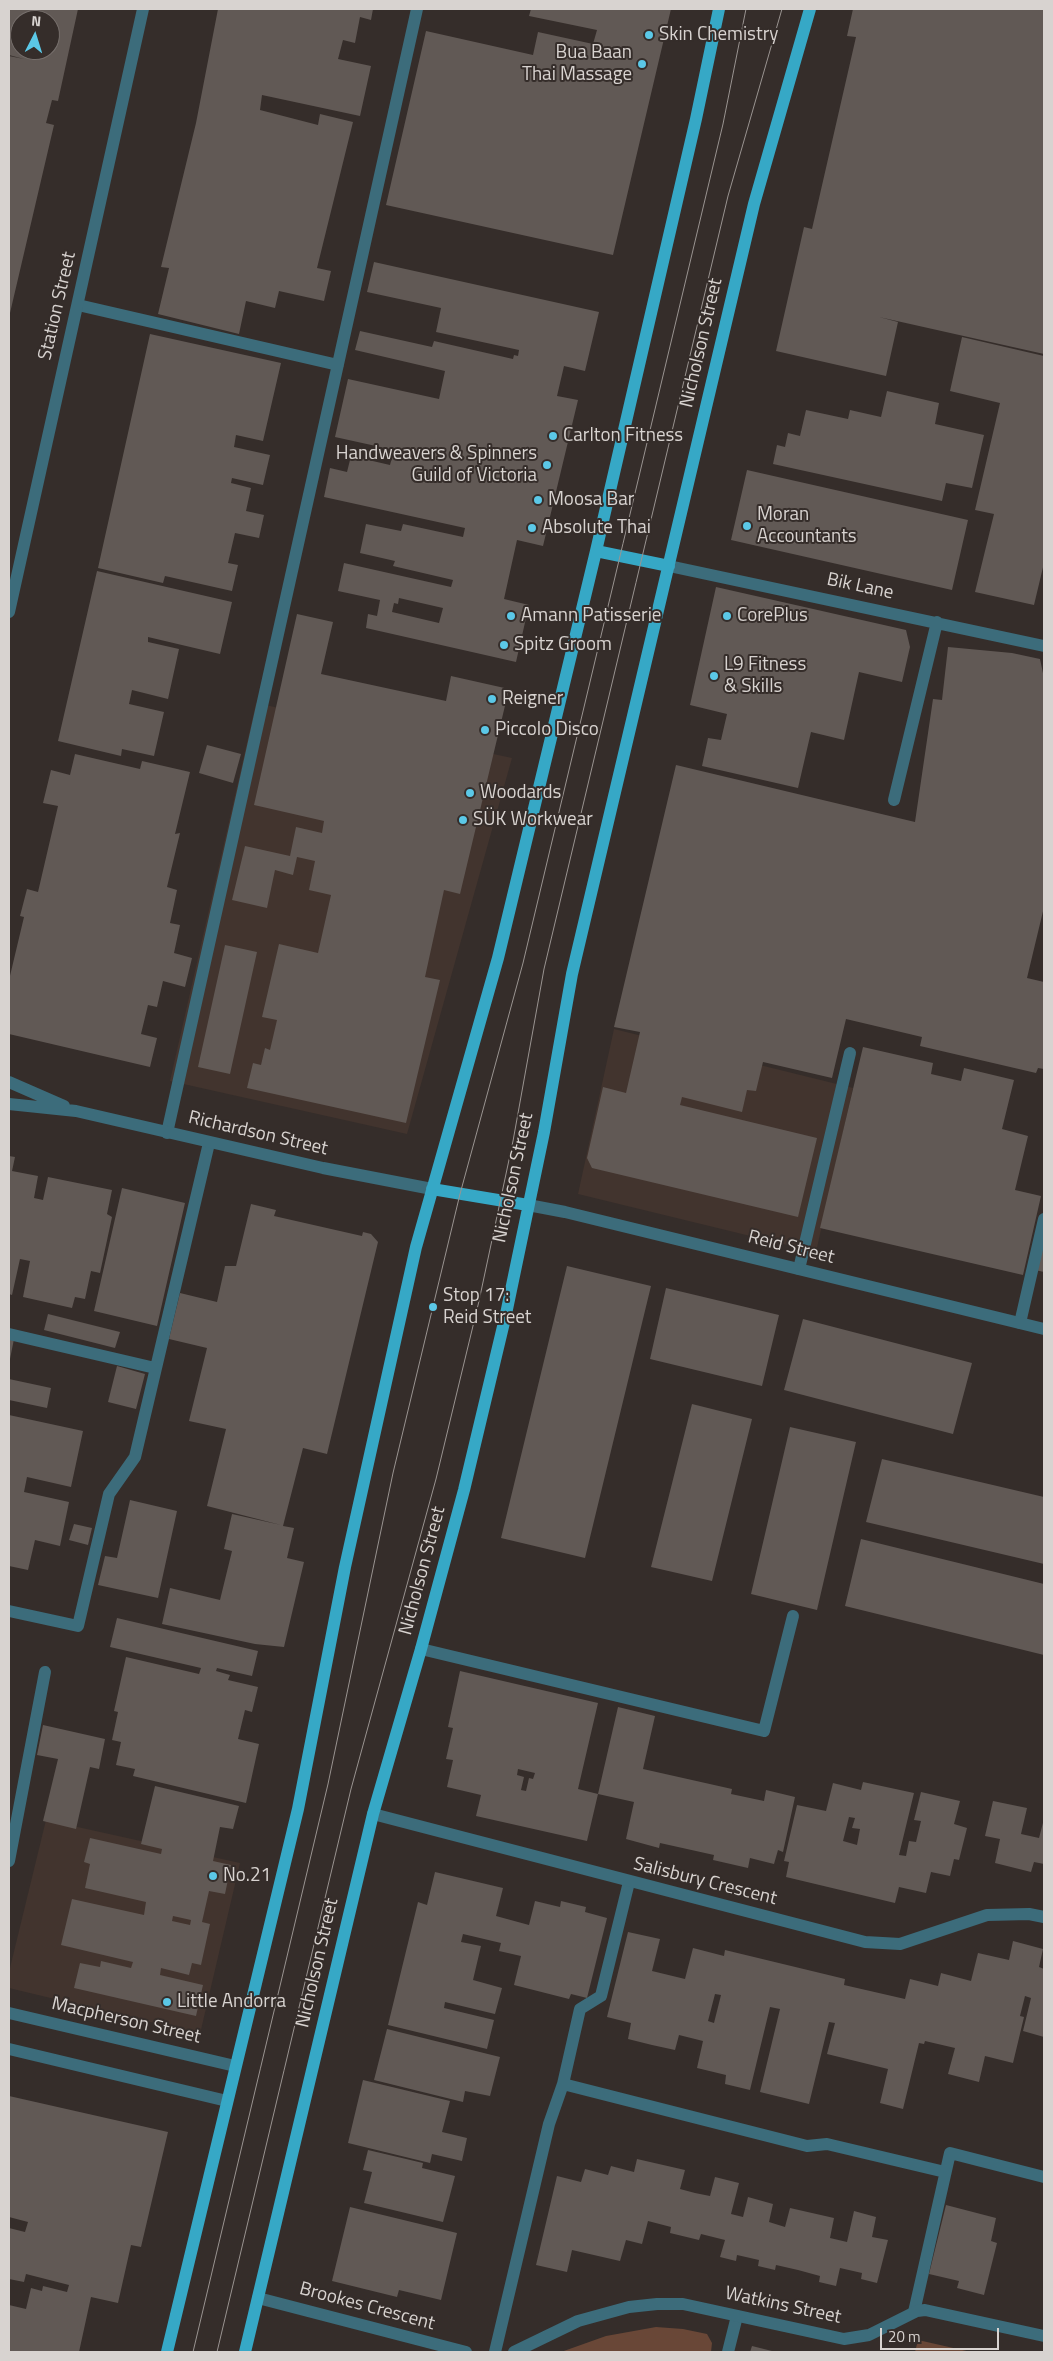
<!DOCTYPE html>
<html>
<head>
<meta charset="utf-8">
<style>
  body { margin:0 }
  #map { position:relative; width:1053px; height:2361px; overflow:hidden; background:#352d2a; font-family:"Titillium Web",sans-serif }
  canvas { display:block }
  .frame { position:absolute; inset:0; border:10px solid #d8d3d0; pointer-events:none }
  .north { position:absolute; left:10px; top:10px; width:50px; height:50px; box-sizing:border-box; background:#352d2a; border:1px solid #766f6c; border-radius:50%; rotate:5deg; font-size:14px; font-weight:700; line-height:20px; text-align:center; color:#d8d3d0 }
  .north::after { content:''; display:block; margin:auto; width:18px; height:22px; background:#5bc8e7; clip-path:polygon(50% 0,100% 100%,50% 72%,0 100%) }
  .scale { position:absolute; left:880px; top:2328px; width:119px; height:22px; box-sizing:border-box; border:2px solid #d8d3d0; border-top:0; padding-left:6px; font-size:15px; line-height:18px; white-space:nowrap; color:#d8d3d0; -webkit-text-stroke:4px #352d2a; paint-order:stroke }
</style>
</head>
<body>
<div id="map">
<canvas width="1053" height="2361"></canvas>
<div class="frame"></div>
<div class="north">N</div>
<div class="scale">20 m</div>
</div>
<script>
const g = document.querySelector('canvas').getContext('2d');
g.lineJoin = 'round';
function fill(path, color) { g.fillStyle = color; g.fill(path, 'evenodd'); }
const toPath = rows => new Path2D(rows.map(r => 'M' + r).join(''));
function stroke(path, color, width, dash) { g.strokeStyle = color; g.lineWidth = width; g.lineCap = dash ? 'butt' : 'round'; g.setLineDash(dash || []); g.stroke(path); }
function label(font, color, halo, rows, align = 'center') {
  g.font = font + ' "Titillium Web",sans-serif'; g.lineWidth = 4; g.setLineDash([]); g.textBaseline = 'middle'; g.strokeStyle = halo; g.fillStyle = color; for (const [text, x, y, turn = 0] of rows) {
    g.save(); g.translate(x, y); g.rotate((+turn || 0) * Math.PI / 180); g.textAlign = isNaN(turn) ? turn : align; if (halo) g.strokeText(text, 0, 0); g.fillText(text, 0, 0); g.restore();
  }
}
fill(toPath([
  [256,703,512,758,407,1134,170,1081],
  [614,1029,853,1088,816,1252,578,1194],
  [46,1820,240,1863,200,2034,9,1988,9,1972]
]), '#42342e');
fill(toPath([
  [656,2327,683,2329,707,2334,712,2343,711,2352,561,2352,606,2336],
  [918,2340,971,2352,915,2352]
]), '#694737');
fill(toPath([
  [9,9,78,9,58,101,52,100,46,123,54,125,10,313,9,56,24,59,9,55],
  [20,20,50,20,50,50,20,50],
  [218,9,373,9,371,20,360,17,355,43,343,40,338,59,371,66,360,116,262,95,260,110,318,125,320,114,353,122,317,268,331,271,324,301,279,291,275,308,246,301,239,334,158,314,169,268,161,267,196,123],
  [531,9,671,9,613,255,386,205,426,31,533,55,538,32,593,44,597,30,529,16],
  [853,9,1044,9,1044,354,879,317,898,322,886,376,776,351,804,227,812,229,856,37,847,36],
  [374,262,599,312,585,371,564,366,557,396,578,400,543,546,517,540,504,599,529,605,516,662,366,628,368,614,377,616,380,600,338,591,344,563,451,587,453,580,393,566,395,561,360,553,366,524,401,531,403,524,463,537,465,528,324,497,330,468,347,472,351,456,390,465,394,450,335,437,348,379,439,399,445,371,355,350,360,331,432,347,434,341,513,359,514,355,518,356,519,350,436,332,441,308,367,292],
  [399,598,443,608,439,623,392,612,394,603,398,604],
  [150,334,281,363,263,441,236,435,234,447,270,455,263,485,232,478,231,483,251,488,246,511,264,515,259,538,235,533,228,563,238,565,232,591,165,576,163,583,98,568],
  [962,337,1044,356,1044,563,1034,605,975,592,994,514,975,510,1000,403,950,391],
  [887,391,939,403,935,424,984,435,972,488,946,483,942,501,773,464,777,445,785,447,788,433,800,436,806,410,848,419,850,410,881,417],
  [747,470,968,520,952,590,731,540],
  [97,571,232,602,220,654,148,637,148,642,179,649,168,699,132,690,129,704,164,712,154,756,122,749,121,756,58,741],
  [716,587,906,630,910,647,902,682,859,672,844,740,811,732,798,788,702,766,708,738,721,740,727,714,690,705],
  [297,614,333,622,321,674,446,701,451,676,509,689,460,894,444,890,425,977,440,980,406,1123,247,1088,253,1063,261,1065,265,1048,270,1050,277,1020,262,1017,279,944,318,953,331,895,309,890,315,861,297,857,293,875,275,870,267,908,232,900,245,846,290,856,296,827,322,833,324,821,254,805],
  [948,647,1012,653,1040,659,1044,678,1044,907,1027,978,1044,982,1044,1069,1038,1068,1036,1073,920,1046,922,1037,846,1019,832,1078,763,1062,756,1091,747,1090,742,1112,682,1097,680,1105,817,1138,798,1217,592,1168,587,1158,603,1087,626,1093,640,1032,614,1027,676,765,915,822,933,699,942,700],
  [207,745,241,754,233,783,199,773],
  [75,754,140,769,142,761,190,772,175,834,180,833,167,887,177,890,170,923,180,925,174,953,192,958,185,987,163,981,157,1007,148,1005,141,1034,157,1038,150,1067,9,1034,9,980,24,917,20,916,27,889,38,892,58,806,43,803,51,770,70,775],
  [225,945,257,952,230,1074,198,1067],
  [863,1047,933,1063,931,1074,961,1081,964,1068,1014,1080,1002,1129,1028,1136,1015,1190,1041,1196,1023,1275,820,1228],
  [9,1156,15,1157,12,1171,38,1176,34,1198,43,1200,48,1177,112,1190,107,1214,112,1217,100,1273,91,1271,85,1299,75,1297,72,1308,23,1297,30,1261,20,1259,12,1295,9,1294],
  [122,1188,185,1203,157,1326,94,1311],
  [251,1204,276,1210,274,1216,362,1236,363,1232,371,1234,378,1242,327,1454,303,1448,283,1526,294,1528,287,1558,304,1562,284,1647,255,1644,162,1624,170,1588,220,1600,232,1551,224,1549,232,1514,281,1525,207,1506,226,1429,189,1421,207,1348,169,1339,180,1293,217,1302,225,1266,236,1266],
  [1044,1235,1044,1272,1035,1270],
  [567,1266,651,1286,585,1558,501,1538],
  [666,1288,779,1315,762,1386,650,1359],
  [48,1314,120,1332,115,1348,44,1330],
  [803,1319,972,1363,953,1434,784,1390],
  [9,1338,14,1339,10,1359,9,1359],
  [117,1366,145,1374,136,1409,108,1402],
  [9,1379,51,1388,47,1408,9,1400],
  [692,1404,752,1419,712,1581,651,1567],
  [9,1415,83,1431,71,1487,27,1477,24,1492,69,1502,60,1546,35,1540,28,1570,9,1566],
  [790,1427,856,1442,817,1610,751,1594],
  [882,1459,1044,1497,1044,1564,866,1522],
  [130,1500,177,1511,158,1598,98,1585,105,1556,117,1558],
  [74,1524,92,1528,88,1545,69,1540],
  [861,1539,1044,1584,1044,1655,845,1606],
  [117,1618,258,1651,252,1676,217,1668,216,1671,230,1675,228,1680,258,1687,252,1712,245,1710,238,1739,259,1744,246,1803,133,1776,135,1769,116,1765,121,1742,112,1740,118,1712,114,1711,126,1657,199,1674,201,1668,110,1647],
  [460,1671,598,1703,578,1789,598,1794,618,1707,655,1716,643,1769,732,1789,731,1794,764,1801,766,1790,795,1797,783,1852,778,1850,774,1864,750,1858,748,1868,713,1860,714,1855,660,1843,659,1848,626,1839,634,1802,598,1794,587,1841,476,1816,481,1795,447,1787,453,1760,446,1759,453,1728,448,1727],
  [518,1769,535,1773,533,1779,529,1778,526,1791,521,1790,524,1777,517,1775],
  [43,1725,105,1739,99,1769,90,1767,76,1829,43,1821,58,1759,37,1755],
  [863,1782,914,1793,899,1855,906,1856,909,1841,916,1842,921,1821,914,1820,921,1792,960,1801,954,1824,967,1828,959,1860,954,1859,950,1876,931,1872,926,1893,899,1887,895,1903,786,1877,789,1862,784,1861,797,1805,826,1811,833,1783,861,1790],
  [849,1817,855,1818,852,1828,860,1829,857,1845,843,1841],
  [155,1786,239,1806,233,1829,220,1827,213,1861,231,1865,225,1894,209,1891,202,1922,210,1924,201,1965,192,1963,189,1975,161,1968,160,1975,203,1985,196,2016,74,1988,80,1963,100,1967,101,1961,131,1968,133,1962,61,1945,72,1899,144,1915,146,1902,85,1888,90,1864,84,1862,90,1838,161,1854,162,1849,141,1844],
  [173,1916,191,1920,190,1925,172,1921],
  [993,1801,1027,1808,1021,1834,1039,1838,1044,1819,1044,1864,1034,1862,1031,1872,995,1863,1000,1839,985,1836],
  [435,1872,503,1888,496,1916,529,1925,535,1901,560,1907,561,1901,586,1907,585,1912,607,1918,587,1998,571,1994,569,1999,514,1985,521,1956,499,1951,501,1943,463,1934,461,1942,481,1946,473,1980,502,1988,495,2014,445,2002,444,2008,494,2020,487,2049,388,2025,418,1902,427,1905],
  [628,1932,660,1939,652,1971,685,1979,693,1948,724,1956,725,1950,845,1979,844,1985,905,1999,910,1979,938,1986,941,1973,971,1981,978,1953,1009,1960,1013,1941,1043,1949,1039,1967,1044,1969,1044,2037,1023,2031,1031,1998,1025,1996,1020,2016,1024,2017,1013,2063,985,2056,979,2082,948,2074,955,2048,925,2041,924,2044,919,2043,903,2109,880,2103,888,2069,827,2054,835,2023,829,2022,809,2104,760,2092,780,2009,770,2007,750,2090,725,2084,726,2075,697,2068,703,2041,679,2035,675,2050,652,2045,628,2039,631,2023,607,2017],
  [715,1994,721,1995,714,2023,708,2021],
  [387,2029,500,2057,490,2096,465,2091,463,2102,374,2080],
  [363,2080,450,2101,442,2132,467,2138,462,2161,432,2154,430,2163,348,2143],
  [9,2096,168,2132,141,2247,131,2245,118,2303,91,2297,79,2352,9,2352,9,2305,26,2309,31,2288,42,2291,43,2286,67,2292,69,2285,26,2274,24,2282,9,2279,9,2228,25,2232,28,2222,9,2217],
  [368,2150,423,2163,422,2168,455,2176,443,2222,364,2203,372,2172,363,2170],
  [637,2159,685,2170,680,2189,695,2193,710,2196,715,2177,739,2183,731,2214,743,2217,748,2197,773,2204,769,2222,785,2227,790,2208,834,2218,830,2238,847,2242,854,2211,876,2217,872,2237,888,2240,877,2283,861,2279,862,2273,840,2268,836,2286,819,2282,820,2276,798,2270,776,2265,775,2270,758,2266,759,2260,737,2255,736,2261,720,2257,725,2240,701,2234,699,2240,670,2233,671,2227,648,2221,642,2244,626,2240,620,2261,572,2250,567,2272,536,2265,557,2176,581,2182,585,2169,608,2175,611,2166,634,2172],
  [946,2205,996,2218,991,2241,997,2243,984,2295,957,2288,959,2281,929,2274],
  [350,2207,457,2233,441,2300,399,2290,397,2297,332,2281],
  [752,2346,776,2352,750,2352]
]), '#615955');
stroke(toPath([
  [78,305,338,365],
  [669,566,1044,646],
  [894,800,937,622],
  [167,1133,417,9],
  [799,1269,850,1053],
  [1020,1323,1044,1219],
  [9,1334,155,1368],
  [9,1611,78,1626,109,1494,135,1457,209,1143],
  [421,1649,764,1731,793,1616],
  [9,1861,45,1672],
  [563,2084,580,2009,601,1996,629,1882],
  [914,2312,950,2153,1044,2177],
  [495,2352,549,2124,563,2084,807,2146,827,2144,945,2172],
  [728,2352,737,2316]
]), '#3c6c7b', 12);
stroke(toPath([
  [9,612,143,9],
  [9,1082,64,1106],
  [9,1104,76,1111,323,1168,432,1189],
  [373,1814,865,1942,900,1944,987,1915,1029,1914,1044,1917],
  [9,2013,235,2066],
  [9,2049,227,2101],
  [258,2298,466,2352],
  [514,2352,578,2321,629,2307,657,2304,683,2304,844,2339,869,2335,917,2311,925,2310,1044,2336]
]), '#3c6c7b', 12);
stroke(toPath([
  [528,1205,565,1212,1044,1329]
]), '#3c6c7b', 12);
stroke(toPath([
  [596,551,669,566],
  [432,1189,528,1205],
  [167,2352,298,1809,345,1567,416,1247,498,958,596,551,696,119,719,9],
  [245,2352,373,1814,421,1649,464,1490,506,1314,544,1132,572,974,754,204,810,9]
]), '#36a8c6', 12);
stroke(toPath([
  [193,2352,328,1784,393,1473,460,1194,523,963,723,124,746,9],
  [217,2352,351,1789,436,1479,479,1301,513,1141,544,969,728,196,782,9]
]), '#9a9491', 1);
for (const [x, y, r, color] of [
  [649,35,5,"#5bc8e7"],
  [642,64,5,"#5bc8e7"],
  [553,436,5,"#5bc8e7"],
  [547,465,5,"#5bc8e7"],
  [538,500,5,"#5bc8e7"],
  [747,526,5,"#5bc8e7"],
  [532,528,5,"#5bc8e7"],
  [511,616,5,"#5bc8e7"],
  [727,616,5,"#5bc8e7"],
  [504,645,5,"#5bc8e7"],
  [714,676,5,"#5bc8e7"],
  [492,699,5,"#5bc8e7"],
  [485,730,5,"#5bc8e7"],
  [470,793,5,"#5bc8e7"],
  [463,820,5,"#5bc8e7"],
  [433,1307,5,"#5bc8e7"],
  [213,1876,5,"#5bc8e7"],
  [167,2002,5,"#5bc8e7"]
]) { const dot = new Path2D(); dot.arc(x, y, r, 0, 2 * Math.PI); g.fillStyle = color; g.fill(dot); stroke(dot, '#352d2a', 2); }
label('19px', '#d8d3d0', '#352d2a', [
  ["Skin Chemistry",659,35],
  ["Bua Baan",632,53,"right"],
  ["Thai Massage",632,75,"right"],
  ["Carlton Fitness",563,436],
  ["Handweavers & Spinners",537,454,"right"],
  ["Guild of Victoria",537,476,"right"],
  ["Moosa Bar",548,500],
  ["Moran",757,515],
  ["Accountants",757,537],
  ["Absolute Thai",542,528],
  ["Amann Patisserie",521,616],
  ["CorePlus",737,616],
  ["Spitz Groom",514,645],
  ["L9 Fitness",724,665],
  ["& Skills",724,687],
  ["Reigner",502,699],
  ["Piccolo Disco",495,730],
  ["Woodards",480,793],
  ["SÜK Workwear",473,820],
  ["Stop 17:",443,1296],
  ["Reid Street",443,1318],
  ["No.21",223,1876],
  ["Little Andorra",177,2002]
], 'left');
label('19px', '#d8d3d0', '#352d2a', [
  ["Station Street",58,306,-77],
  ["Nicholson Street",702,343,-77],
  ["Bik Lane",860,587,12],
  ["Richardson Street",258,1134,13],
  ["Nicholson Street",514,1178,-78],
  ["Reid Street",791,1248,14],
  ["Nicholson Street",423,1571,-75],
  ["Salisbury Crescent",705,1882,14],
  ["Nicholson Street",318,1963,-77],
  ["Macpherson Street",126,2021,13],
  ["Watkins Street",783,2306,12],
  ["Brookes Crescent",367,2307,15]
]);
</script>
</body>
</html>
